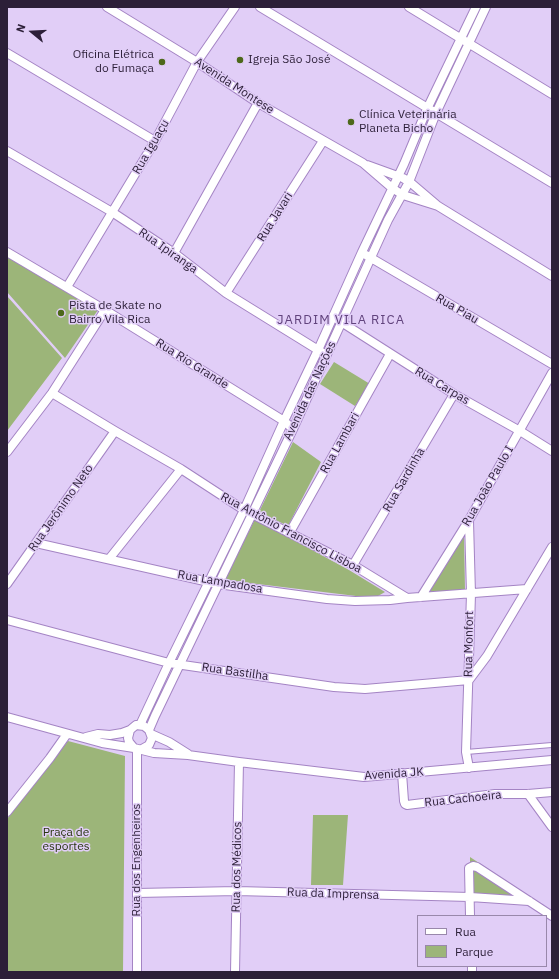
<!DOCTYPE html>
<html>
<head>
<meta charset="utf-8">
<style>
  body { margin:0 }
  #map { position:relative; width:559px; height:979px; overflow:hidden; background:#e1cef7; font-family:"IBM Plex Sans",sans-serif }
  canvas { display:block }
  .frame { position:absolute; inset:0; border:8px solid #2c1f38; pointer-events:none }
  .legend { position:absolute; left:417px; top:915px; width:130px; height:52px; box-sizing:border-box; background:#e1cef7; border:1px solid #9988ab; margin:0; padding:5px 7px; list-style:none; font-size:12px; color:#2c1f38 }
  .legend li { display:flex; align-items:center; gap:8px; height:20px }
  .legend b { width:20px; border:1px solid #9988ab }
  .north { position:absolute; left:12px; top:12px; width:40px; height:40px; -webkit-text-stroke:3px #e1cef7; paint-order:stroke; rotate:288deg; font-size:11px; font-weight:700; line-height:16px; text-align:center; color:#2c1f38 }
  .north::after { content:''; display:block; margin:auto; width:14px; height:18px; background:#2c1f38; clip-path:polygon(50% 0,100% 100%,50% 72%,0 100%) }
</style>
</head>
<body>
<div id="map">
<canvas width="559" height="979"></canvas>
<div class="frame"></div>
<ul class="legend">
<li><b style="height:5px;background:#fff"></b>Rua</li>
<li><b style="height:11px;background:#9cb579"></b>Parque</li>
</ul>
<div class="north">N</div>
</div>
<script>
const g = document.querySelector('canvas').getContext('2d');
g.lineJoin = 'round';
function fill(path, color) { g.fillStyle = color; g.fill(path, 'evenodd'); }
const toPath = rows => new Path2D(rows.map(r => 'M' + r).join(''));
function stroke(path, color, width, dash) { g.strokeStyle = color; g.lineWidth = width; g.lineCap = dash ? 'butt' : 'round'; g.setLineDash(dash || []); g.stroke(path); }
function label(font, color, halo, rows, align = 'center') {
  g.font = font + ' "IBM Plex Sans",sans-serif'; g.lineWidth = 3; g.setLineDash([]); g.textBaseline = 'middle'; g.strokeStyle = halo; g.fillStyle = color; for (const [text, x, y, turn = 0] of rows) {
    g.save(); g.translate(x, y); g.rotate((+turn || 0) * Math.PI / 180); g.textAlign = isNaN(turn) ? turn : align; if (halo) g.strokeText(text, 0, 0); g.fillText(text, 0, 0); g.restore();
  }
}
fill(toPath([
  [7,255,98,310,65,358,7,292],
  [7,296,62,358,7,431],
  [334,362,370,384,355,406,320,384],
  [293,442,321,462,288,526,259,512],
  [255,519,349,570,385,592,378,596,356,596,225,580],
  [464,535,465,590,429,592],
  [68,741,125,756,123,972,7,972,7,819],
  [313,815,348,815,343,885,311,885],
  [470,857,529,896,470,895]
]), '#9cb579');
const lane = toPath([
  [466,752,552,745]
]);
const street = toPath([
  [107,7,197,62,258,103,363,163,392,188,403,195,438,206],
  [260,7,552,183],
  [409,7,552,94],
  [7,53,155,141],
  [7,151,112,212,174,253,226,293,323,353],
  [367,165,403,178,411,183,438,206,552,276],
  [7,252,105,310,284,421,293,429],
  [174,253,258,103],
  [366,255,552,364],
  [67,287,155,141,197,62,235,7],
  [226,293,323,141],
  [338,320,454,394,520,431,552,451],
  [52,393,115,431,181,469,244,510,353,565,407,598,527,589],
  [7,452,52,393,105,310],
  [290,532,390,354],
  [36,543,218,584,327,599,355,601,390,600,407,598],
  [109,559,181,469],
  [353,565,454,394],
  [7,584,115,431],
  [421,597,469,520,552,373],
  [7,620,169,663,334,687,365,689,469,680,487,656,552,547],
  [7,717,102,743,134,748,154,753,188,755,239,762,364,777,552,760],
  [140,725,169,663,244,510,284,421,318,350,362,252,404,164,427,109,476,7],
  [149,730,155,716,293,429,388,220,409,182,436,113,486,7],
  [151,734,169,742,188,754],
  [86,737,98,734,110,735,122,733,130,730],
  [134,748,129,742,128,738,130,730,136,725,144,726,149,730,152,738,149,745,142,749],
  [469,768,466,752,471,594,469,521],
  [402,773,404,801,405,804,407,805,495,794,528,794,552,792],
  [528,794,552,827],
  [7,812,50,758,67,734],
  [137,893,237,891,470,897,529,901],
  [470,916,469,868,473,866,477,867,552,916],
  [472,966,472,972],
  [137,972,137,749],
  [235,972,239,762]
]);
stroke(lane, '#a484c4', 6);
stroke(street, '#a484c4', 10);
stroke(lane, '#fff', 4);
stroke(street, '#fff', 8);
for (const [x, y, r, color] of [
  [240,60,4,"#4d681a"],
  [162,62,4,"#4d681a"],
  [351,122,4,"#4d681a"],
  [61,313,4,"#4d681a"]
]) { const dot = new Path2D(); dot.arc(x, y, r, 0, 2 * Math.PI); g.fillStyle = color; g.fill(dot); stroke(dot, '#e1cef7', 1.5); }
label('12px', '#2c1f38', '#e1cef7', [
  ["Oficina Elétrica",154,55,"right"],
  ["do Fumaça",154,69,"right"],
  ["Igreja São José",248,60],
  ["Clínica Veterinária",359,115],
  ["Planeta Bicho",359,129],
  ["Pista de Skate no",69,306],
  ["Bairro Vila Rica",69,320]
], 'left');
label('12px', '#2c1f38', '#e1cef7', [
  ["Avenida Montese",234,86,33],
  ["Rua Iguaçu",151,147,-60],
  ["Rua Javari",275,217,-58],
  ["Rua Ipiranga",168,251,35],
  ["Rua Piau",457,309,30],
  ["Rua Rio Grande",192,364,32],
  ["Rua Carpas",442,386,31],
  ["Avenida das Nações",310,391,-65],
  ["Rua Lambari",340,443,-61],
  ["Rua Sardinha",404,480,-60],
  ["Rua João Paulo I",488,486,-60],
  ["Rua Jerônimo Neto",61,508,-55],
  ["Rua Antônio Francisco Lisboa",291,533,28],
  ["Rua Lampadosa",220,582,10],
  ["Rua Monfort",469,644,-89],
  ["Rua Bastilha",235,672,8],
  ["Avenida JK",394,774,-4],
  ["Rua Cachoeira",463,799,-6],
  ["Rua dos Engenheiros",137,860,-90],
  ["Rua dos Médicos",237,867,-89],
  ["Rua da Imprensa",333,894,2]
]);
label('12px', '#27350e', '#e1cef7', [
  ["Praça de",66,833],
  ["esportes",66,847]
]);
g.letterSpacing = '1px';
label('13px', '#61437d', '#e1cef7', [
  ["JARDIM VILA RICA",341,320]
]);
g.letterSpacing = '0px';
</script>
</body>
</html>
